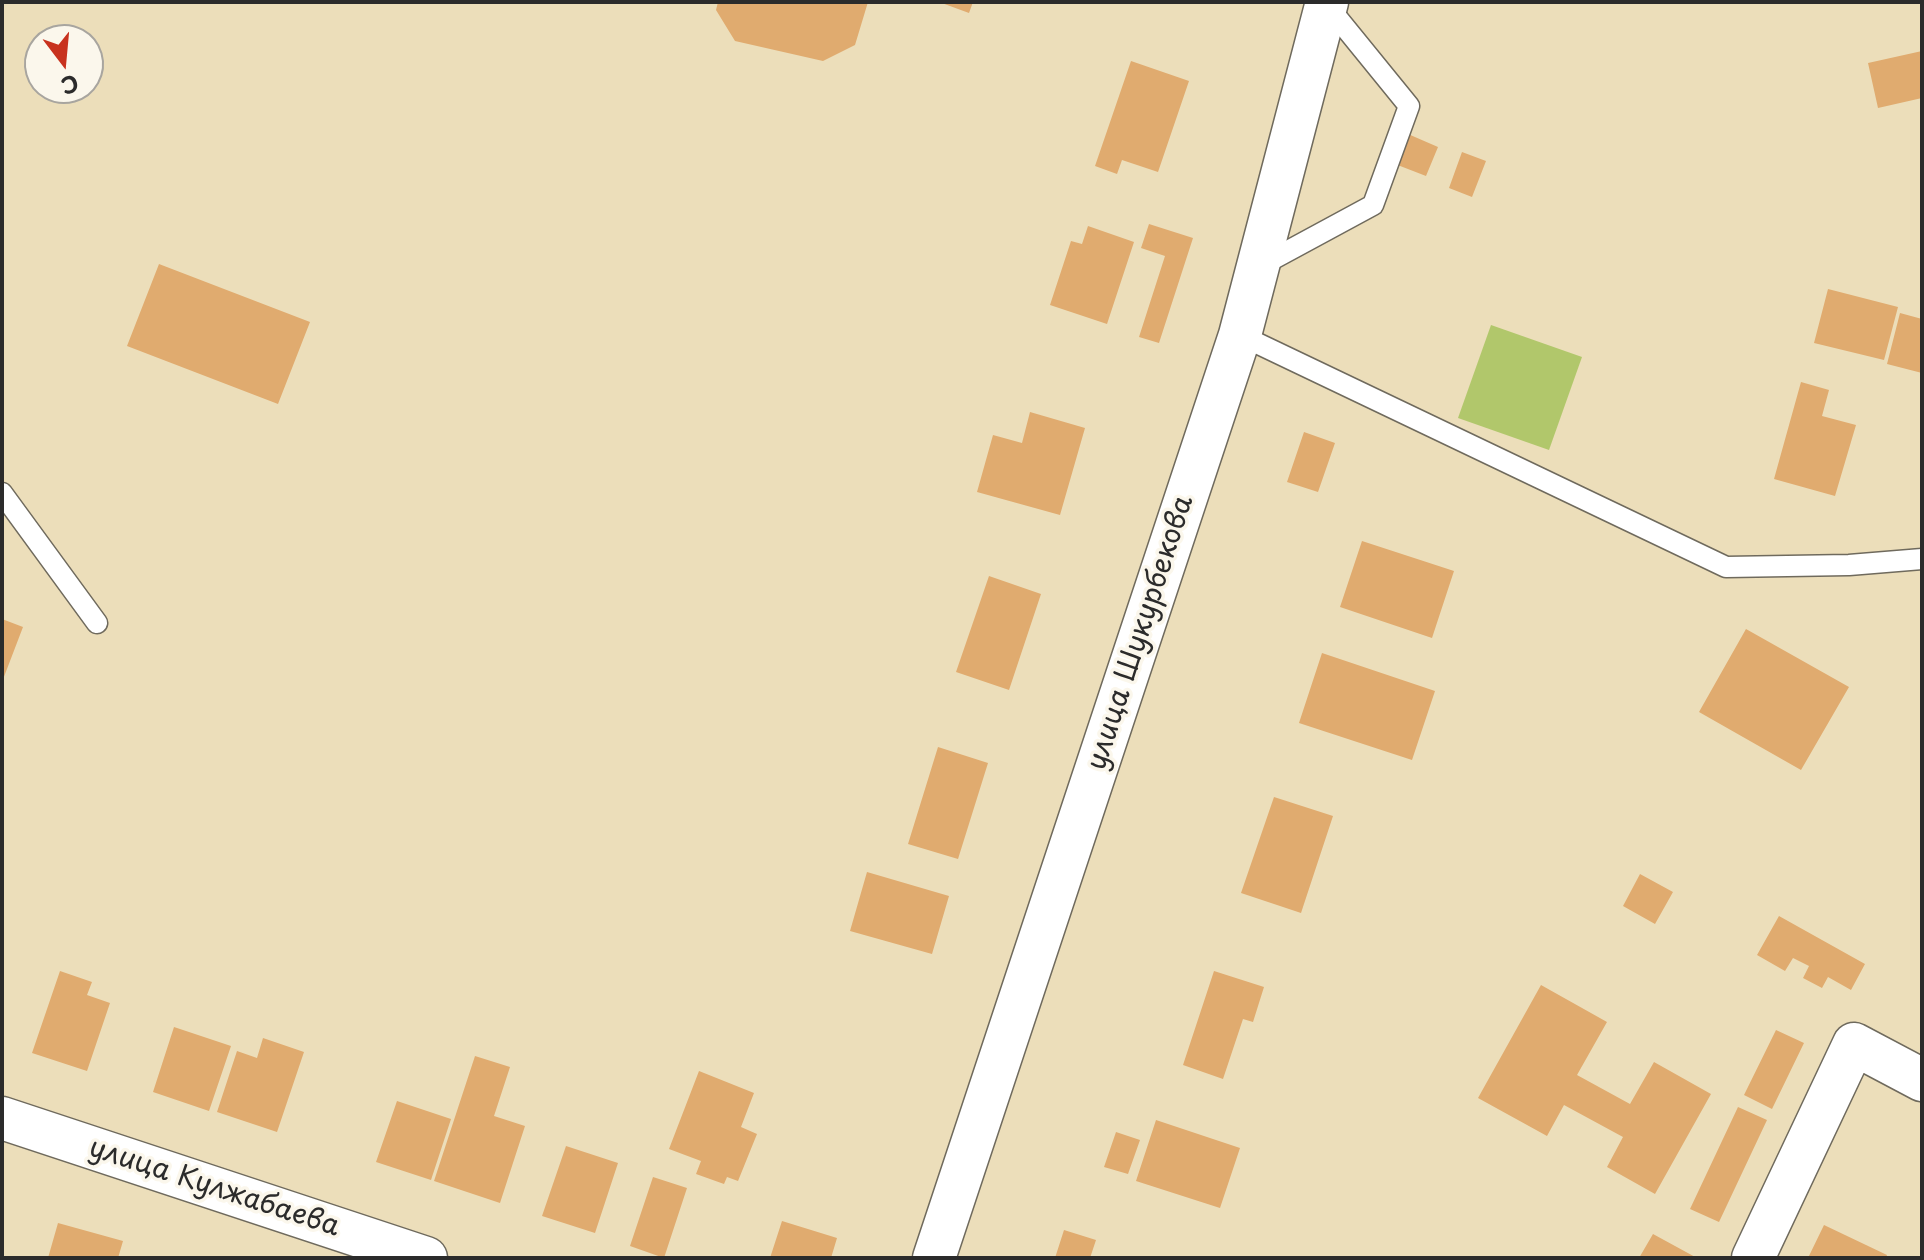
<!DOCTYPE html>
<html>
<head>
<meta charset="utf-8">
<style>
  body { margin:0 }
  #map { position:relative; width:1924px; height:1260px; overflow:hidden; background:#ecdeba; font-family:"Playpen Sans",sans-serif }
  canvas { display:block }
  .frame { position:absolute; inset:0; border:4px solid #2b2b2b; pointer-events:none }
  .north { position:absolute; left:24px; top:24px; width:80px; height:80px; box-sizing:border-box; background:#fbf7ec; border:2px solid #a8a59f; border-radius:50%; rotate:164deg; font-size:22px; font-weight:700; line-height:32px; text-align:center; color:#2b2b2b }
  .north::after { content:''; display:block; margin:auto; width:28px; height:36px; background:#c8321e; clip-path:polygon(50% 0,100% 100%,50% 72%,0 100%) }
</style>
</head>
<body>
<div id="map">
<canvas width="1924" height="1260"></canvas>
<div class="frame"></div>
<div class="north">С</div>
</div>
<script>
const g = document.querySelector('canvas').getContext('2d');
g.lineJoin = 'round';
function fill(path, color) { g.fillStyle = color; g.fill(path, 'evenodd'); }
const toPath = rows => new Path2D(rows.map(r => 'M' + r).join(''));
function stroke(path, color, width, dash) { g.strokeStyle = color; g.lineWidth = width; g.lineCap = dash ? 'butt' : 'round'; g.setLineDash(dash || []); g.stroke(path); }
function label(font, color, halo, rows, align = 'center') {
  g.font = font + ' "Playpen Sans",sans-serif'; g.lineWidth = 7; g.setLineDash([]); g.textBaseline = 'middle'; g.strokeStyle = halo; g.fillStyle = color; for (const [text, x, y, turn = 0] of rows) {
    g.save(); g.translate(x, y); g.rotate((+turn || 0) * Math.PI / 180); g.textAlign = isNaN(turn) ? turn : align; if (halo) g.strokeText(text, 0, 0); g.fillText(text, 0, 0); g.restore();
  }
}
fill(toPath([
  [1491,325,1582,357,1549,450,1458,418]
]), '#b1c76b');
fill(toPath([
  [718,2,868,2,855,45,823,61,735,41,716,10],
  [939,2,973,2,969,13],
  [1922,51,1922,98,1878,108,1868,63],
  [1131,61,1189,81,1158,172,1122,160,1117,174,1095,166],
  [1408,134,1438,147,1426,176,1395,164],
  [1462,152,1486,161,1472,197,1449,188],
  [1149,224,1193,238,1159,343,1139,337,1165,256,1141,248],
  [1088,226,1134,242,1107,324,1050,305,1071,241,1082,244],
  [159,264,310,322,278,404,127,346],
  [1828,289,1898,307,1884,360,1814,343],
  [1900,313,1922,319,1922,373,1887,364],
  [1801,382,1829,390,1822,416,1856,425,1835,496,1774,479],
  [1030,412,1085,428,1060,515,977,492,993,435,1022,443],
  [1304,432,1335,443,1318,492,1287,482],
  [1362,541,1454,571,1432,638,1340,607],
  [989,576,1041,594,1009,690,956,672],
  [2,619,23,627,2,682],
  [1746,629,1849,687,1801,770,1699,712],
  [1322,653,1435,691,1412,760,1299,723],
  [938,747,988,763,958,859,908,844],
  [1274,797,1333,816,1301,913,1241,893],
  [867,872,949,896,932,954,850,931],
  [1640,874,1673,892,1655,924,1623,906],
  [1779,916,1865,964,1851,990,1828,977,1822,988,1803,978,1809,966,1793,958,1785,971,1757,955],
  [60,971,92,982,87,995,110,1003,87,1071,32,1053],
  [1214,971,1264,987,1253,1022,1243,1019,1223,1079,1183,1065],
  [1541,985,1607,1022,1577,1075,1630,1104,1654,1062,1711,1094,1655,1194,1607,1167,1623,1137,1564,1105,1547,1136,1478,1098],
  [174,1027,231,1046,209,1111,153,1092],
  [1776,1030,1804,1043,1772,1109,1744,1095],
  [263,1038,304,1052,277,1132,217,1112,237,1051,257,1058],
  [475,1056,510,1067,494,1116,525,1126,500,1203,434,1181],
  [699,1071,754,1093,741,1127,757,1134,738,1181,727,1177,724,1184,696,1174,701,1161,669,1149],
  [397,1101,451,1119,431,1180,376,1162],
  [1738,1107,1767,1120,1719,1222,1690,1209],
  [1156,1120,1240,1148,1220,1208,1136,1181],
  [1116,1132,1140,1140,1128,1174,1104,1167],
  [566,1146,618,1163,595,1233,542,1216],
  [653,1177,687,1188,664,1258,630,1246],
  [782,1221,837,1238,831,1258,770,1258],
  [58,1223,123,1241,118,1258,48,1258],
  [1824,1225,1887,1255,1886,1258,1808,1258],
  [1064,1230,1096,1240,1090,1258,1055,1258],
  [1653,1234,1697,1258,1639,1258]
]), '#e0ab6f');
const lane = toPath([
  [1262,265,1373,205,1409,106,1326,4],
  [1240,335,1726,567,1849,565,1922,559],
  [2,493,97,623]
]);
const street = toPath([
  [2,1118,426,1258],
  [934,1258,1240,335,1327,2],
  [1753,1258,1854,1044,1922,1080]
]);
stroke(lane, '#6f6a5d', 23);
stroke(street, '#6f6a5d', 45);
stroke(lane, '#fff', 20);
stroke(street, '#fff', 42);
label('28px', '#2b2b2b', '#fbf7ec', [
  ["улица Шукурбекова",1141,633,-72],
  ["улица Кулжабаева",214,1188,18]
]);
</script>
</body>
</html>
